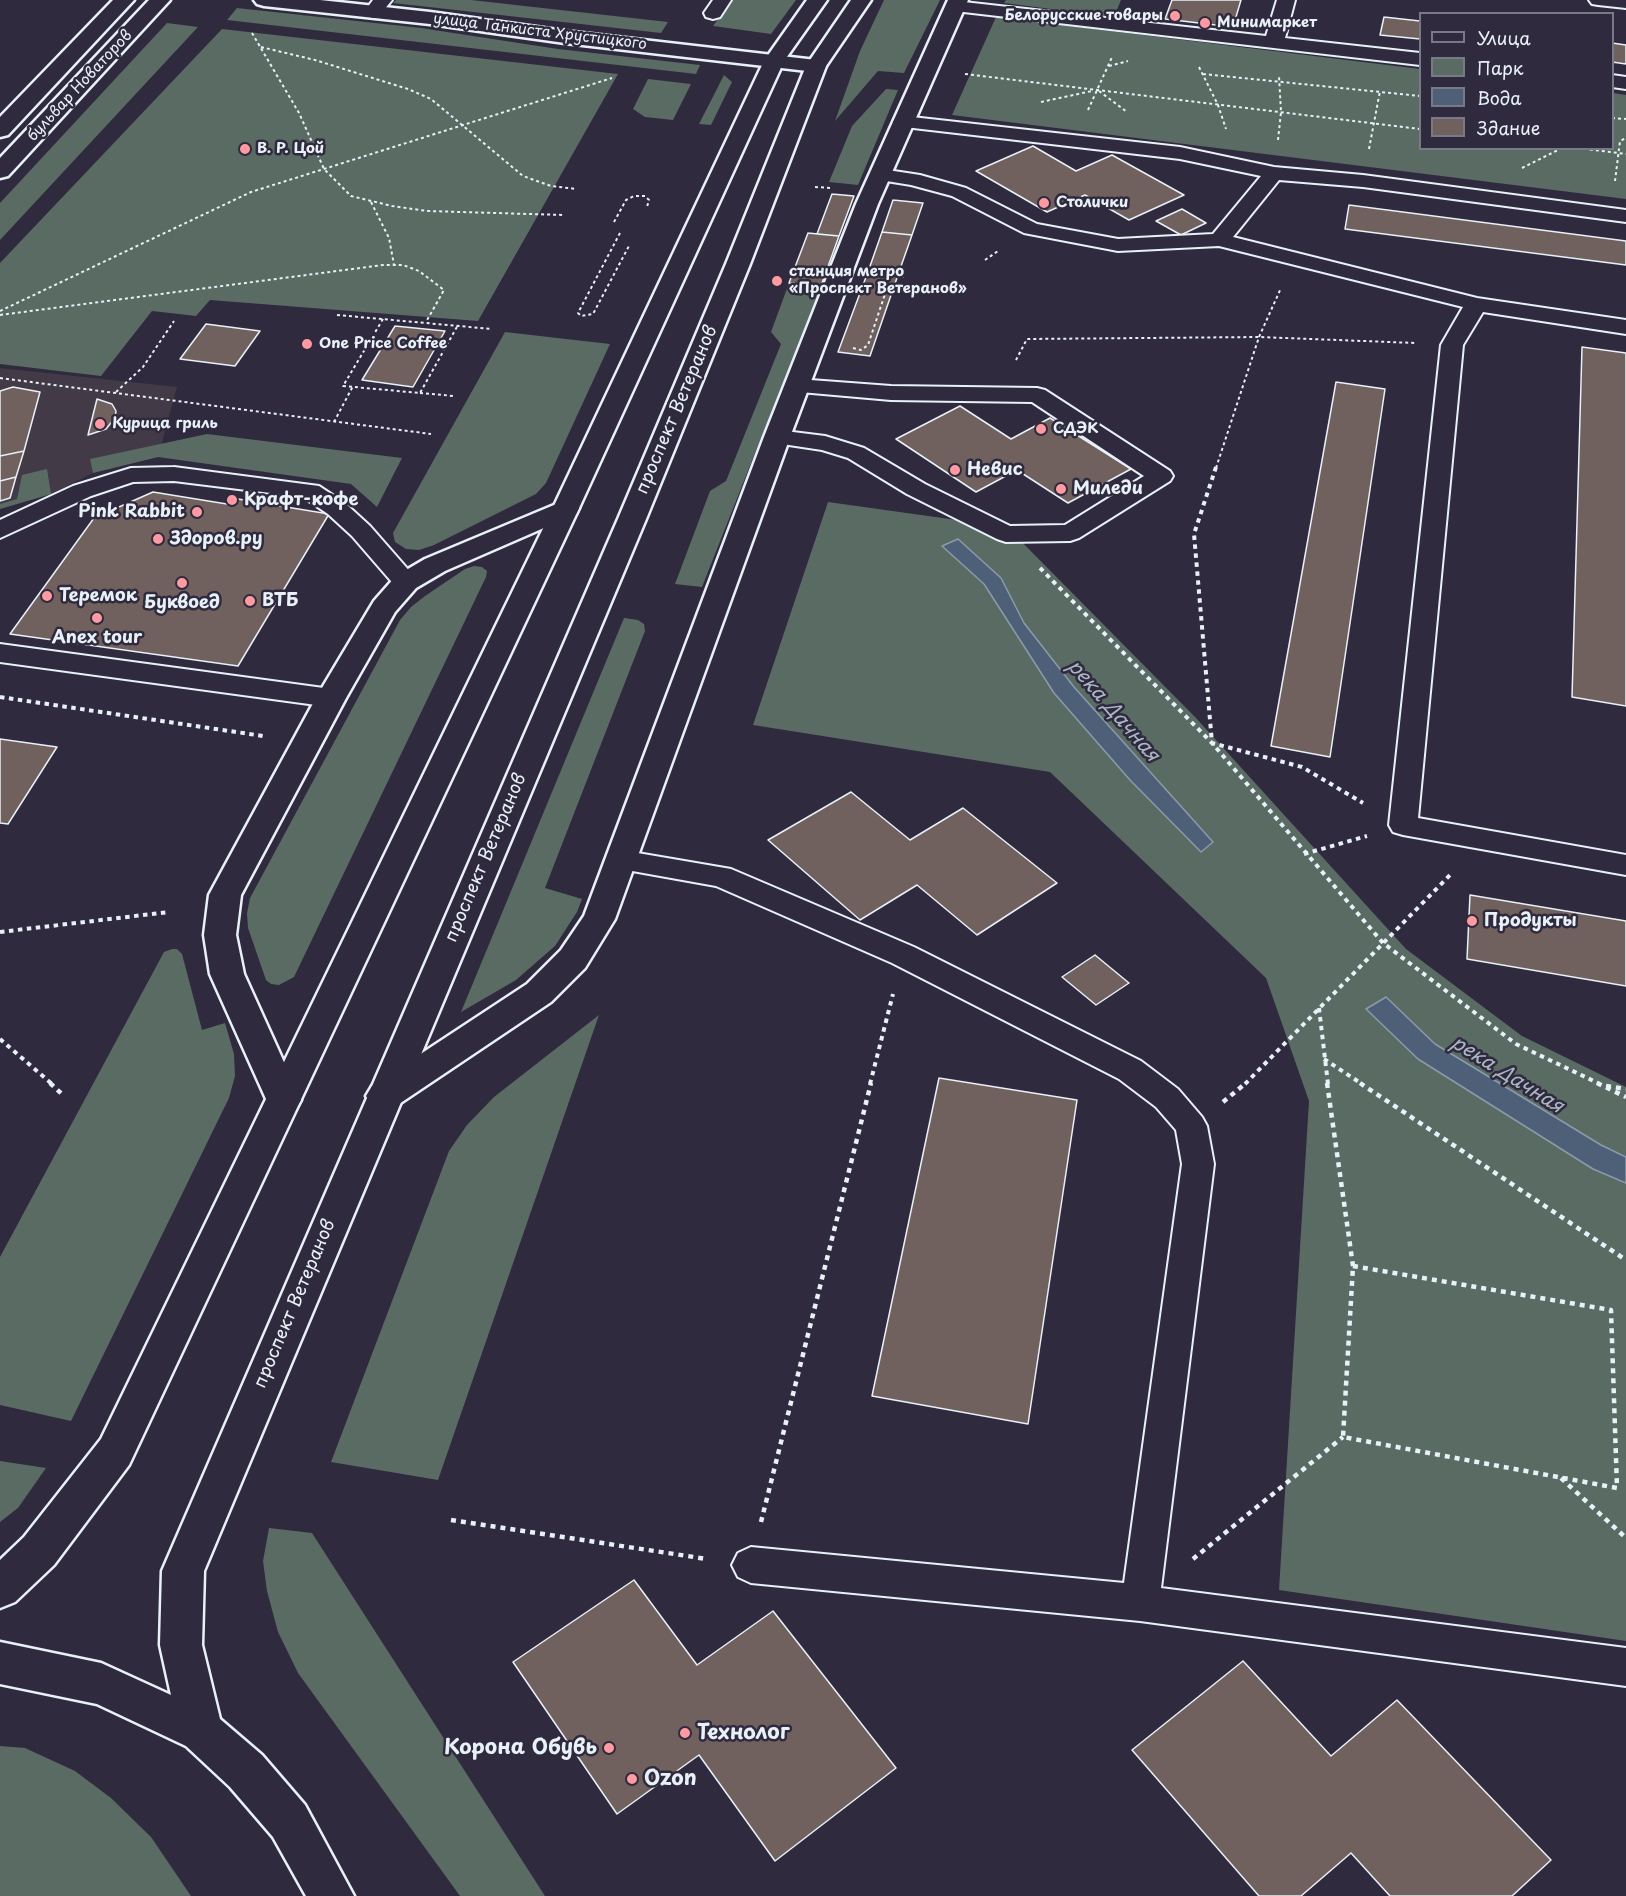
<!DOCTYPE html>
<html>
<head>
<meta charset="utf-8">
<style>
  body { margin:0 }
  #map { position:relative; width:1626px; height:1896px; overflow:hidden; background:#2f2a3d; font-family:"Playpen Sans",sans-serif }
  canvas { display:block }
  .legend { position:absolute; left:1419px; top:12px; width:195px; height:138px; box-sizing:border-box; background:#2f2a3d; border:2px solid #797a88; margin:0; padding:8px 10px; list-style:none; font-size:18px; color:#e8f1f8 }
  .legend li { display:flex; align-items:center; gap:12px; height:30px }
  .legend b { width:30px; border:2px solid #797a88 }
</style>
</head>
<body>
<div id="map">
<canvas width="1626" height="1896"></canvas>
<ul class="legend">
<li><b style="height:8px;background:#2f2a3d"></b>Улица</li>
<li><b style="height:16px;background:#5a6b64"></b>Парк</li>
<li><b style="height:16px;background:#4e6078"></b>Вода</li>
<li><b style="height:16px;background:#71615e"></b>Здание</li>
</ul>
</div>
<script>
const g = document.querySelector('canvas').getContext('2d');
g.lineJoin = 'round';
function fill(path, color) { g.fillStyle = color; g.fill(path, 'evenodd'); }
const toPath = rows => new Path2D(rows.map(r => 'M' + r).join(''));
function stroke(path, color, width, dash) { g.strokeStyle = color; g.lineWidth = width; g.lineCap = dash ? 'butt' : 'round'; g.setLineDash(dash || []); g.stroke(path); }
function label(font, color, halo, rows, align = 'center') {
  g.font = font + ' "Playpen Sans",sans-serif'; g.lineWidth = 5; g.setLineDash([]); g.textBaseline = 'middle'; g.strokeStyle = halo; g.fillStyle = color; for (const [text, x, y, turn = 0] of rows) {
    g.save(); g.translate(x, y); g.rotate((+turn || 0) * Math.PI / 180); g.textAlign = isNaN(turn) ? turn : align; if (halo) g.strokeText(text, 0, 0); g.fillText(text, 0, 0); g.restore();
  }
}
fill(toPath([
  [0,368,177,387,158,457,93,473,51,494,0,509]
]), '#433a47');
fill(toPath([
  [396,0,471,0,668,22,661,33,393,3],
  [732,0,796,0,771,34,713,26],
  [884,0,940,0,904,73,878,71,835,121,860,51],
  [1006,0,1121,0,1114,17,1004,3],
  [237,8,421,28,558,49,700,65,696,74,227,20],
  [996,17,1420,69,1420,148,1612,148,1613,93,1626,95,1626,199,952,115],
  [167,23,198,27,0,240,0,203],
  [222,29,618,74,478,321,210,300,196,316,152,311,101,376,0,364,0,263],
  [724,75,732,82,711,125,699,124],
  [648,79,691,84,673,120,645,117,633,109],
  [886,89,898,90,858,185,829,182,852,126],
  [789,283,821,286,702,587,675,584,710,491,726,481,781,344,771,332],
  [505,332,610,344,546,483,536,494,434,545,419,550,406,549,395,542,393,533],
  [207,434,402,458,377,507,351,484,158,457,93,473,90,459],
  [47,469,51,494,0,509,0,504,17,499,22,475],
  [828,502,1007,527,1196,718,1406,949,1522,1036,1626,1087,1626,1641,1279,1590,1309,1101,1266,978,1050,772,753,725],
  [474,566,482,567,487,571,486,577,294,977,279,985,271,984,266,980,248,928,247,913,250,898,400,620,411,607,425,596,465,569],
  [624,618,638,620,644,624,645,631,545,888,582,899,577,912,555,946,516,980,461,1012],
  [172,949,177,949,182,954,202,1030,225,1023,234,1054,235,1076,229,1098,71,1421,0,1405,0,1257,164,952],
  [599,1015,438,1480,331,1462,449,1151,467,1125,494,1097],
  [0,1461,46,1468,18,1508,0,1522],
  [269,1528,312,1533,545,1896,460,1896,298,1673,278,1632,267,1591,263,1561],
  [0,1746,25,1748,75,1771,111,1798,151,1837,191,1896,0,1896]
]), '#5a6b64');
const water = toPath([
  [958,539,1001,578,1024,623,1074,687,1213,842,1201,852,1130,780,1054,693,984,584,942,546,958,539],
  [1386,997,1435,1044,1601,1145,1626,1157,1626,1183,1593,1169,1418,1059,1366,1009,1386,997]
]);
fill(water, '#4e6078');
stroke(water, '#8c9aab', 1.5);
const building = toPath([
  [1172,0,1241,0,1233,27,1165,19,1172,0],
  [1384,17,1420,21,1420,39,1380,35,1384,17],
  [1612,43,1626,45,1626,64,1612,62,1612,43],
  [1033,146,1076,171,1112,155,1184,195,1129,220,1085,195,1047,212,976,171,1033,146],
  [832,194,854,196,839,236,817,234,832,194],
  [893,200,923,203,912,235,882,232,893,200],
  [1349,205,1626,241,1626,265,1345,229,1349,205],
  [1182,209,1206,223,1181,235,1156,221,1182,209],
  [882,232,912,235,899,272,869,269,882,232],
  [808,233,839,236,821,286,789,283,808,233],
  [869,269,899,272,870,356,838,352,869,269],
  [206,324,260,331,235,366,180,359,206,324],
  [395,326,445,331,413,387,362,380,395,326],
  [1582,347,1626,353,1626,706,1572,697,1582,347],
  [1336,382,1385,389,1330,757,1271,746,1336,382],
  [13,387,40,392,24,451,0,456,0,391,13,387],
  [97,399,112,404,116,411,115,418,106,429,88,435,97,399],
  [960,406,1011,439,1050,418,1131,469,1068,503,1017,470,976,492,896,439,960,406],
  [24,451,16,477,0,481,0,456,24,451],
  [16,477,10,498,0,501,0,481,16,477],
  [153,492,233,505,238,499,329,514,238,666,10,634,94,518,153,492],
  [0,739,57,747,8,824,0,823,0,739],
  [851,792,910,840,963,808,1057,883,977,935,917,885,860,920,768,840,851,792],
  [1470,895,1626,921,1626,986,1467,959,1470,895],
  [1095,955,1129,983,1096,1005,1062,977,1095,955],
  [939,1078,1077,1100,1028,1424,872,1396,939,1078],
  [634,1580,697,1665,773,1611,896,1768,775,1861,699,1755,617,1814,513,1662,634,1580],
  [1243,1661,1331,1756,1397,1700,1551,1860,1512,1896,1390,1896,1351,1853,1301,1896,1259,1896,1132,1750,1243,1661]
]);
fill(building, '#71615e');
stroke(building, '#e8f1f8', 1.5);
const service = toPath([
  [373,0,392,0,379,16,373,18,367,16,364,12,373,0],
  [713,0,731,0,720,17,713,19,706,17,704,13,713,0],
  [1277,0,1295,0,1285,38,1420,53,1420,65,955,11,949,10,946,6,949,2,955,1,1266,36,1277,0],
  [1589,0,1626,0,1626,8,1598,5,1592,4,1589,0],
  [1612,75,1626,77,1626,89,1612,87,1612,75],
  [903,116,1180,147,1274,167,1363,175,1626,210,1626,222,1363,187,1279,180,1233,237,1477,298,1626,320,1626,334,1483,312,1463,345,1418,818,1626,855,1626,875,1403,835,1393,832,1389,825,1441,345,1463,307,1219,246,1118,251,1024,233,952,196,911,185,874,179,871,175,874,171,881,169,920,175,966,188,1037,224,1118,239,1213,234,1261,176,1180,159,896,126,893,122,896,118,903,116],
  [797,379,891,386,1037,388,1045,390,1170,471,1173,476,1170,481,1079,538,1070,541,1006,542,997,539,907,494,848,458,822,450,769,442,765,437,769,432,777,430,825,436,864,448,925,484,1010,526,1065,525,1144,476,1032,402,891,400,789,391,785,386,789,381,797,379],
  [174,467,319,486,346,504,370,526,419,582,415,588,406,590,397,588,352,536,328,514,303,497,174,481,133,482,91,496,0,538,0,520,73,486,131,468,174,467],
  [0,644,331,689,341,692,344,698,341,704,331,707,0,662,0,644],
  [620,850,731,869,914,947,1141,1061,1178,1089,1202,1117,1207,1126,1214,1164,1161,1588,1626,1648,1626,1686,1140,1621,751,1583,738,1577,732,1565,738,1553,751,1547,1124,1583,1182,1164,1176,1130,1156,1107,1119,1079,892,963,716,886,610,867,606,860,610,853,620,850]
]);
const minor = toPath([
  [948,0,968,0,878,204,790,437,615,919,585,968,551,1002,396,1106,384,1110,372,1106,366,1096,372,1086,527,984,561,950,584,916,764,437,856,204,948,0],
  [566,500,576,502,579,508,576,514,445,571,416,588,395,612,346,698,241,895,236,935,244,974,301,1100,295,1110,283,1114,271,1110,210,974,204,935,209,895,316,698,374,601,396,576,425,559,566,500]
]);
const tertiary = toPath([
  [113,0,134,0,8,135,0,137,0,117,113,0],
  [149,0,170,0,8,176,0,178,0,158,149,0],
  [254,0,320,0,430,12,565,31,816,60,823,62,826,66,823,70,816,72,565,43,430,24,264,6,257,4,254,0]
]);
const secondary = toPath([
  [807,0,827,0,784,61,579,508,129,1465,54,1565,15,1602,0,1608,0,1560,24,1537,101,1439,553,508,764,61,807,0],
  [851,0,871,0,826,66,750,264,646,519,204,1571,202,1645,220,1719,262,1755,305,1805,354,1896,306,1896,273,1837,230,1787,186,1746,97,1704,0,1684,0,1642,101,1663,171,1695,160,1645,162,1571,618,519,726,264,806,66,851,0]
]);
stroke(service, '#e8f1f8', 4);
stroke(minor, '#e8f1f8', 5);
stroke(tertiary, '#e8f1f8', 5);
stroke(secondary, '#e8f1f8', 5);
stroke(toPath([
  [252,33,299,113,324,169,351,196,392,206,427,211,564,215],
  [261,47,315,60,408,89,431,99,523,176,551,186,577,189],
  [1109,66,1128,61],
  [1199,67,1218,105,1226,129],
  [965,74,1420,129],
  [1203,74,1420,96],
  [1099,91,1127,112],
  [1041,102,1092,91],
  [1088,110,1112,57],
  [1612,118,1626,119],
  [1278,140,1281,112,1279,76],
  [1578,148,1626,154],
  [1369,149,1380,91],
  [1522,168,1562,148],
  [1615,181,1620,141,1626,138],
  [815,187,832,188],
  [371,202,389,238,394,265],
  [614,222,626,200,634,196,645,196,649,200,647,207],
  [620,233,578,313,581,316,593,314,630,244],
  [985,260,998,251],
  [0,311,251,192,612,78],
  [0,315,383,265,403,265,419,271,444,290,426,322],
  [337,315,492,329],
  [383,319,343,386,420,393,458,325],
  [853,348,861,350,868,345,891,276,904,277],
  [1016,360,1027,339,1259,337,1415,343],
  [0,378,431,434],
  [116,392,143,367,174,321],
  [420,393,454,396],
  [334,422,353,386],
  [1216,468,1259,337,1281,288]
]), '#e8f1f8', 2, [3, 3]);
stroke(toPath([
  [1216,467,1194,534,1212,743,1302,767,1363,803],
  [1040,568,1212,743,1383,943,1516,1044,1600,1084],
  [0,697,263,736],
  [1304,854,1367,836],
  [0,932,169,912],
  [1319,1008,1328,1084],
  [0,1039,52,1084],
  [1324,1059,1362,1084],
  [870,1084,893,994],
  [1245,1084,1453,872]
]), '#e8f1f8', 4, [4.5, 4.5]);
stroke(toPath([
  [50,1083,64,1096],
  [1327,1083,1353,1266],
  [1360,1083,1626,1260],
  [1597,1083,1626,1097],
  [1606,1086,1626,1089],
  [1223,1102,1246,1083],
  [1353,1266,1611,1310,1617,1488,1343,1437,1353,1266],
  [1561,1478,1626,1538],
  [451,1520,707,1559],
  [761,1522,871,1083],
  [1193,1559,1343,1437]
]), '#e8f1f8', 4.5, [5, 5]);
fill(service, '#2f2a3d');
fill(minor, '#2f2a3d');
fill(tertiary, '#2f2a3d');
fill(secondary, '#2f2a3d');
for (const [x, y, r, color] of [
  [1175,16,6,"#ff9aa2"],
  [1205,23,6,"#ff9aa2"],
  [245,149,6,"#ff9aa2"],
  [1044,203,6,"#ff9aa2"],
  [777,281,6,"#ff9aa2"],
  [307,344,6,"#ff9aa2"],
  [100,424,6,"#ff9aa2"],
  [1041,429,6,"#ff9aa2"],
  [955,470,6,"#ff9aa2"],
  [1061,489,6,"#ff9aa2"],
  [232,500,6,"#ff9aa2"],
  [197,512,6,"#ff9aa2"],
  [158,539,6,"#ff9aa2"],
  [182,583,6,"#ff9aa2"],
  [47,596,6,"#ff9aa2"],
  [250,601,6,"#ff9aa2"],
  [97,618,6,"#ff9aa2"],
  [1472,921,6,"#ff9aa2"],
  [685,1733,6,"#ff9aa2"],
  [609,1748,6,"#ff9aa2"],
  [632,1779,6,"#ff9aa2"]
]) { const dot = new Path2D(); dot.arc(x, y, r, 0, 2 * Math.PI); g.fillStyle = color; g.fill(dot); stroke(dot, '#2f2a3d', 2); }
label('bold 15px', '#e8f1f8', '#2f2a3d', [
  ["Белорусские товары",1163,16,"right"],
  ["Минимаркет",1217,23],
  ["В. Р. Цой",257,149],
  ["Столички",1056,203],
  ["станция метро",789,272],
  ["«Проспект Ветеранов»",789,289],
  ["One Price Coffee",319,344],
  ["Курица гриль",112,424],
  ["СДЭК",1053,429]
], 'left');
label('15px', '#e8f1f8', '#2f2a3d', [
  ["улица Танкиста Хрустицкого",540,32,7],
  ["бульвар Новаторов",80,86,-47]
]);
label('18px', '#e8f1f8', '#2f2a3d', [
  ["проспект Ветеранов",677,410,-67],
  ["проспект Ветеранов",486,858,-67],
  ["проспект Ветеранов",295,1304,-67]
]);
label('bold 18px', '#e8f1f8', '#2f2a3d', [
  ["Невис",967,470],
  ["Миледи",1073,489],
  ["Крафт-кофе",244,500],
  ["Pink Rabbit",185,512,"right"],
  ["Здоров.ру",170,539],
  ["Теремок",59,596],
  ["ВТБ",262,601],
  ["Буквоед",182,603,"center"],
  ["Anex tour",97,638,"center"],
  ["Продукты",1484,921]
], 'left');
label('italic 20px', '#aab7c5', '#2f2a3d', [
  ["река Дачная",1113,711,49],
  ["река Дачная",1507,1075,32]
]);
label('bold 21px', '#e8f1f8', '#2f2a3d', [
  ["Технолог",697,1733],
  ["Корона Обувь",597,1748,"right"],
  ["Ozon",644,1779]
], 'left');
</script>
</body>
</html>
